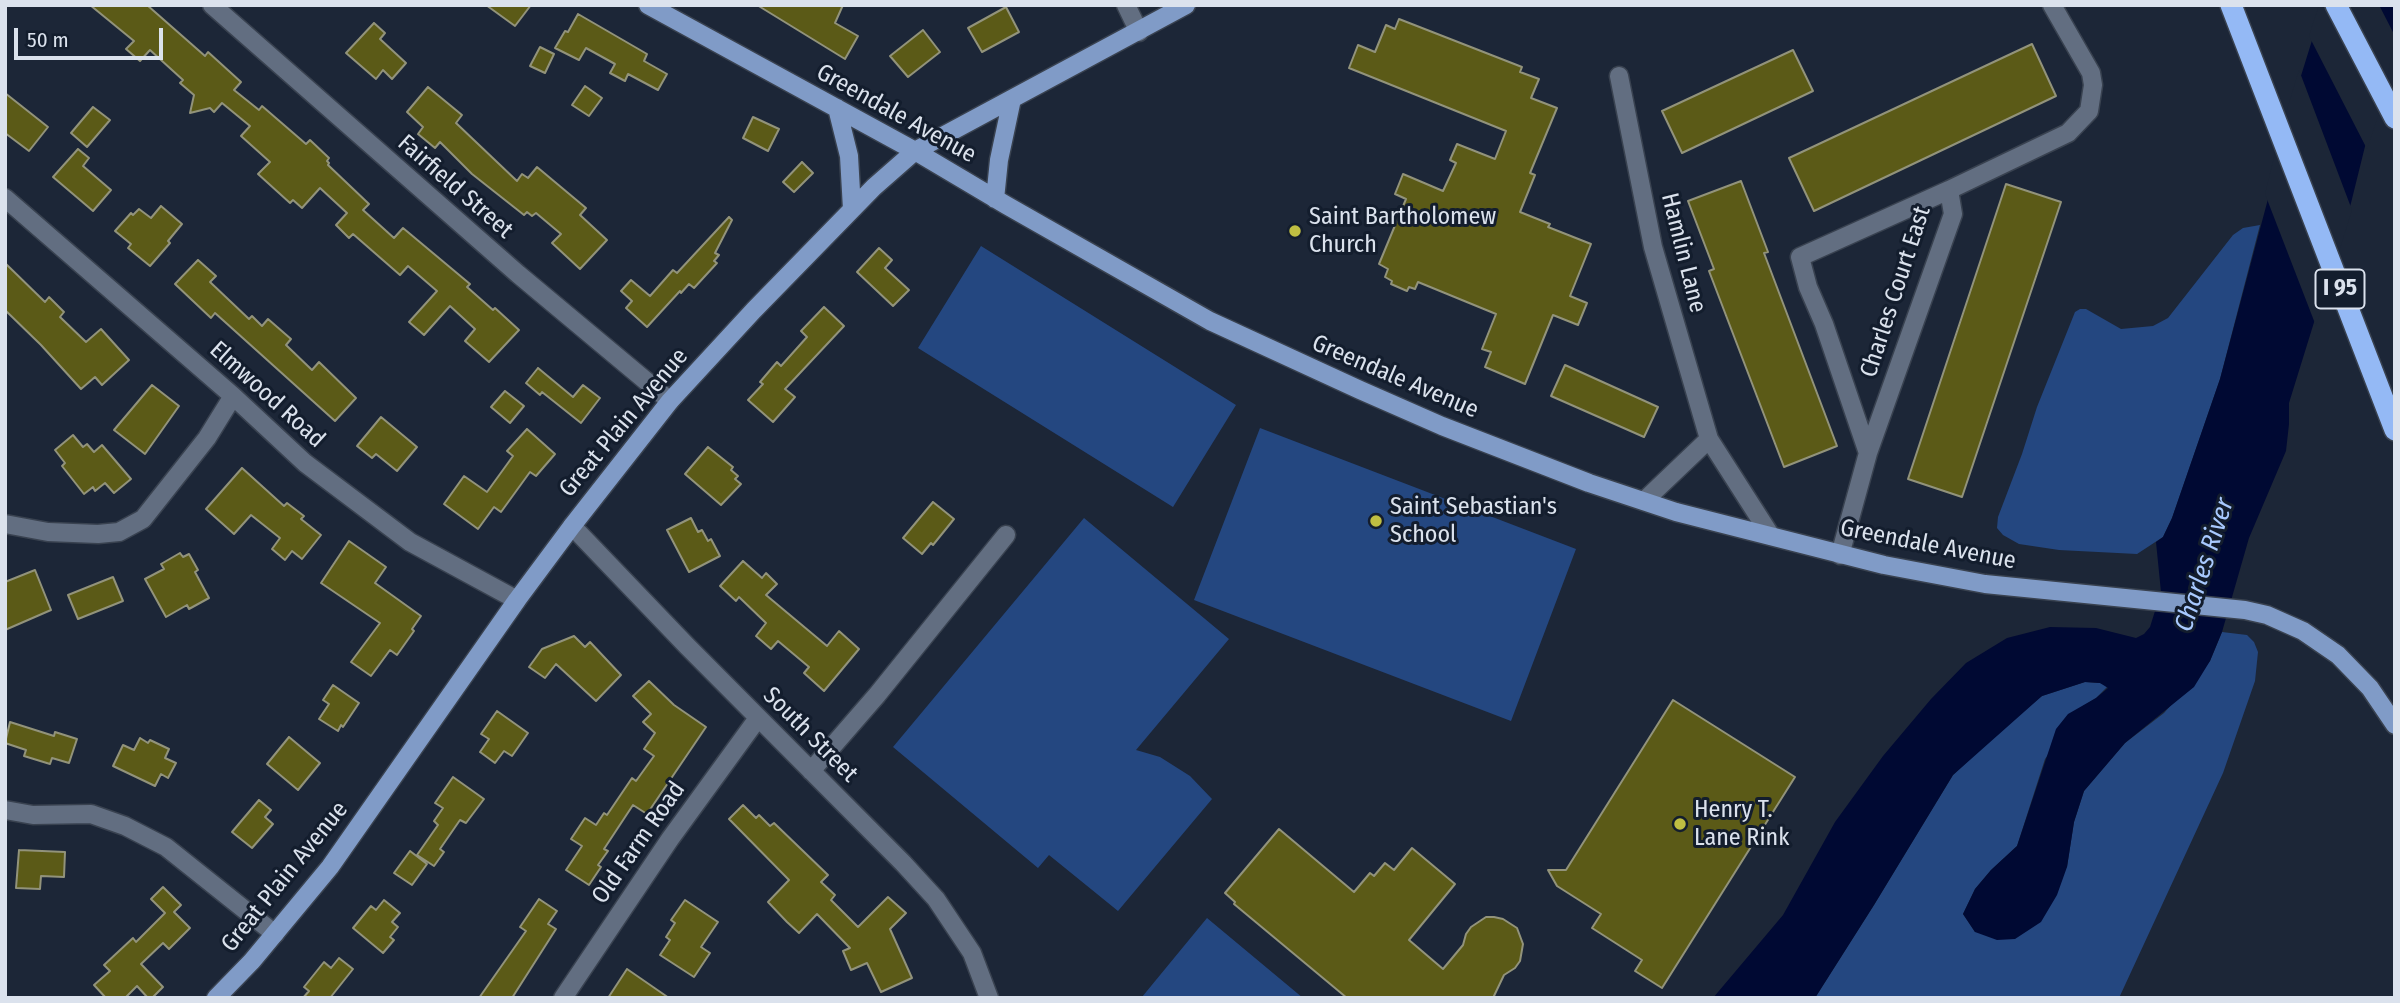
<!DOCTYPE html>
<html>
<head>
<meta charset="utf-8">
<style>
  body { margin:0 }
  #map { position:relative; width:2400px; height:1003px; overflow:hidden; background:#1c2637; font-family:"Fira Sans Condensed",sans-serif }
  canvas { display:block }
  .frame { position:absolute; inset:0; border:7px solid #dbe2ed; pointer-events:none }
  .scale { position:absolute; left:14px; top:28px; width:149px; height:32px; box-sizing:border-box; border:4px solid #dbe2ed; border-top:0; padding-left:9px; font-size:21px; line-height:24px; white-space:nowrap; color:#dbe2ed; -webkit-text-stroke:5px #131d2d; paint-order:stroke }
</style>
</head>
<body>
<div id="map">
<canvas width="2400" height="1003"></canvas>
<div class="frame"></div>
<div class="scale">50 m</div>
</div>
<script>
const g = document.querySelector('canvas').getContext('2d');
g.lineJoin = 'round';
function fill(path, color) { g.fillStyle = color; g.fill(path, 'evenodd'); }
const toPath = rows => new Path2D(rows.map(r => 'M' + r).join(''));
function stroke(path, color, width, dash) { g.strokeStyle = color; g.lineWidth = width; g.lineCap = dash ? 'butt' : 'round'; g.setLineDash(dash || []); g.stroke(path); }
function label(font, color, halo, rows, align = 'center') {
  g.font = font + ' "Fira Sans Condensed",sans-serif'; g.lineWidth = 6; g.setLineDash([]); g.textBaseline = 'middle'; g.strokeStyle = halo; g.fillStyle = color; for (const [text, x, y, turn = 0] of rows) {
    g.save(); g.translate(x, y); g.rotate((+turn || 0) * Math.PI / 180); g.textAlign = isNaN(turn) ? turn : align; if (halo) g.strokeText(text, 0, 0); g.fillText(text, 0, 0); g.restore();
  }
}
fill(toPath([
  [2260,225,2220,379,2172,518,2163,537,2137,554,2059,550,2019,544,2003,535,1997,528,1998,517,2022,454,2037,407,2075,312,2080,309,2086,309,2121,329,2153,326,2168,318,2233,235,2243,228],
  [981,246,1236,405,1173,507,918,348],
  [1260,428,1576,549,1511,721,1194,600],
  [1084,518,1229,639,1136,750,1160,757,1190,776,1212,799,1118,911,1049,855,1038,868,893,747],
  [2222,632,2247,635,2254,642,2258,652,2255,681,2223,773,2119,998,1815,998,1874,905,1953,775,2009,723,2042,696,2085,682,2100,683,2108,686,2096,698,2083,706,2045,759,2017,846,1991,870,1975,889,1963,914,1975,932,2067,867,2074,822,2084,791,2125,743,2164,713,2210,661],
  [1207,918,1303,998,1136,998,1142,997]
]), '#244780');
fill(toPath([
  [2323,5,2395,5,2395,25,2351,203,2289,403,2289,424,2286,451,2249,538,2222,632,2210,661,2194,687,2125,743,2084,791,2074,822,2067,867,2057,895,2041,922,2015,939,1997,940,1975,932,1963,914,1975,889,1991,870,2017,846,2056,729,2068,714,2096,698,2108,688,2100,683,2085,682,2042,696,1953,775,1874,905,1815,998,1713,998,1783,915,1835,822,1883,756,1931,699,1966,663,2007,638,2050,627,2096,628,2136,638,2144,634,2150,627,2161,592,2156,542,2163,537,2172,518,2220,379,2300,79]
]), '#000933');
fill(toPath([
  [2319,5,2379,5,2395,36,2383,101,2367,149,2309,36],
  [2299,70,2352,210,2316,326,2265,194,2281,129]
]), '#1c2637');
const building = toPath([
  [90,5,147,5,205,56,208,52,241,82,234,90,259,110,262,106,306,144,310,140,329,158,327,161,329,163,328,165,369,204,363,210,394,238,403,228,470,284,467,287,493,310,495,308,519,330,489,362,465,341,475,329,450,306,424,335,409,322,437,291,408,266,400,275,353,234,349,238,336,225,347,213,320,188,302,208,293,200,290,203,258,174,270,162,241,136,250,126,222,103,214,112,210,108,190,113,194,95,180,83,183,80,150,50,140,61,126,49,134,41,90,5],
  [486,5,531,5,515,26,486,5],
  [757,5,843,5,835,23,858,36,845,59,757,5],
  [1006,7,1019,32,982,52,968,28,1006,7],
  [578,14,647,54,644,61,667,74,658,90,628,74,625,81,610,73,615,64,586,48,579,60,555,48,565,31,568,32,578,14],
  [1399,19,1522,67,1520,72,1539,79,1531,98,1557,108,1530,173,1535,175,1520,212,1550,224,1548,227,1591,244,1570,296,1587,303,1578,325,1553,315,1525,384,1485,367,1491,352,1482,349,1496,314,1418,282,1415,289,1409,287,1407,291,1391,284,1392,281,1385,277,1388,269,1379,264,1406,199,1395,194,1403,174,1443,191,1456,163,1450,160,1457,144,1495,159,1506,131,1349,68,1358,45,1375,52,1386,25,1395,29,1399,19],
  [374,23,385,33,380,39,406,63,392,79,383,70,376,79,346,53,374,23],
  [923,30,940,52,908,77,890,56,923,30],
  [2032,44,2056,96,1814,211,1789,158,2032,44],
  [540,47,554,54,545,73,530,66,540,47],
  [1793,50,1813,91,1682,153,1662,111,1793,50],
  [585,86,602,98,589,116,572,105,585,86],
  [428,87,462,115,456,123,517,181,522,174,528,178,537,167,586,208,580,215,607,240,580,269,552,243,561,234,536,213,532,216,527,212,524,215,472,174,440,142,435,148,418,134,423,127,407,112,428,87],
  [5,93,48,127,29,151,5,133,5,93],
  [93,107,110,120,87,147,71,133,93,107],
  [753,117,779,129,768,151,743,138,753,117],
  [78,149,89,158,83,166,111,190,93,211,53,177,78,149],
  [802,162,813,173,794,192,783,182,802,162],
  [1741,181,1768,252,1764,253,1837,446,1784,467,1709,271,1714,269,1688,201,1741,181],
  [2006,184,2061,202,1962,497,1908,479,2006,184],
  [161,206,182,224,168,241,170,243,150,266,128,248,131,244,115,231,131,213,133,215,139,209,151,218,161,206],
  [729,217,732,220,715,253,719,255,714,261,717,263,694,288,689,284,681,293,680,291,647,327,626,308,632,301,621,291,631,280,650,296,673,270,677,273,729,217],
  [879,248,892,260,885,268,909,290,893,306,857,272,879,248],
  [198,260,216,276,210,282,249,319,252,316,262,326,268,319,291,339,286,345,312,370,319,362,356,398,335,421,215,313,211,318,175,284,198,260],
  [5,263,45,302,49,297,64,312,60,317,86,342,101,329,129,360,102,385,95,377,81,389,41,345,5,310,5,263],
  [824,307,844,326,785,389,795,397,773,422,748,400,763,384,760,382,777,362,781,366,807,337,801,331,824,307],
  [1565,365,1658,407,1644,437,1551,396,1565,365],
  [538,368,573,397,583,385,600,398,581,423,542,392,540,395,526,383,538,368],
  [152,385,179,406,145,454,114,430,152,385],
  [505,391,524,406,510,423,491,407,505,391],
  [381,417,417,447,397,471,376,454,372,458,357,446,381,417],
  [527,429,555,454,536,476,530,472,501,512,494,507,478,529,444,504,464,476,487,492,513,456,507,451,527,429],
  [73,435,83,447,87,444,94,452,102,445,131,479,114,493,105,483,95,491,93,487,84,494,62,466,65,463,55,450,73,435],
  [708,447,733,467,731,470,738,476,735,479,741,484,721,505,685,474,708,447],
  [242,468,284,506,287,503,304,516,301,519,321,535,302,559,292,551,285,560,272,549,280,538,251,515,234,534,206,509,242,468],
  [933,502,954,519,933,545,931,543,922,554,903,538,933,502],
  [691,518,698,532,702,530,708,541,711,539,720,556,689,572,667,530,691,518],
  [349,541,386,567,375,583,421,616,412,629,414,631,397,655,390,650,371,676,351,662,380,623,321,583,349,541],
  [180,553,183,557,189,554,198,570,195,572,209,598,189,609,187,605,166,617,145,579,164,569,161,564,180,553],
  [743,561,762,578,766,573,777,584,766,595,827,646,839,631,859,649,824,691,804,673,809,667,778,641,771,649,756,636,766,623,739,597,736,601,720,586,743,561],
  [35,570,51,610,5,630,5,582,35,570],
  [113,577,123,601,78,619,68,595,113,577],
  [574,636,585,647,590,642,621,675,596,701,556,664,545,678,529,667,542,649,574,636],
  [649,681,674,705,706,727,647,814,633,805,604,849,608,851,598,865,601,867,589,885,566,870,582,846,571,839,585,818,596,825,604,813,607,815,632,778,636,781,654,756,644,749,655,733,643,722,651,714,633,696,649,681],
  [333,685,359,703,343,727,341,725,338,731,319,719,329,704,323,700,333,685],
  [1673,700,1795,777,1662,988,1635,971,1642,960,1592,928,1601,914,1557,886,1548,870,1566,870,1673,700],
  [497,711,528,733,512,756,504,751,495,763,480,752,489,739,481,734,497,711],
  [10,722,54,736,55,732,77,739,69,763,52,758,50,764,24,756,26,750,5,743,10,722],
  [289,737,320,763,298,790,267,764,289,737],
  [140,738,148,743,150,740,169,749,165,758,176,763,168,778,161,774,155,786,113,766,123,745,134,750,140,738],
  [453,777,484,799,466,823,460,820,440,849,444,852,434,866,417,855,438,825,434,821,443,808,435,803,453,777],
  [259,800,271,810,265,817,273,824,252,848,232,832,259,800],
  [743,805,756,818,759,815,770,826,774,823,828,875,821,882,835,895,831,900,858,927,888,897,906,913,890,929,912,978,881,992,867,963,851,970,843,951,850,948,817,914,799,933,787,922,768,902,789,880,729,819,743,805],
  [1279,829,1354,892,1370,873,1374,876,1385,863,1394,870,1412,848,1455,884,1409,940,1443,969,1463,945,1466,934,1471,927,1486,917,1494,917,1503,919,1517,928,1523,944,1520,961,1515,968,1504,975,1493,998,1347,998,1234,904,1235,902,1225,893,1279,829],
  [19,850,65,852,64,877,41,876,40,889,16,888,19,850],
  [410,851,427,864,412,885,394,873,410,851],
  [163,887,181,905,174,912,190,928,169,949,163,943,141,964,163,987,152,998,148,998,137,986,125,998,106,998,94,985,110,971,104,965,133,938,136,942,165,913,151,899,163,887],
  [539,899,557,911,548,924,556,929,512,998,479,998,526,931,520,927,539,899],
  [384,900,400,913,392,922,398,927,390,937,394,940,383,953,353,928,371,906,376,910,384,900],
  [685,900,718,922,701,947,710,953,694,977,660,955,670,940,666,937,675,923,671,920,685,900],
  [339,958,353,969,330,998,303,998,309,991,304,987,324,962,331,968,339,958],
  [627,969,669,998,608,998,627,969]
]);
fill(building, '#5b5a17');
stroke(building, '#92937b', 2);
const minor = toPath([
  [212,5,518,274,670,401],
  [1126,5,1139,32],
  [1619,76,1653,247,1709,439,1771,536],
  [5,198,233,396,305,463,410,542,517,600],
  [1868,453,1824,324,1808,287,1800,257,1949,190,2068,133,2089,111,2093,85,2091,73,2052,5],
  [1644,501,1709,439],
  [5,524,48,532,98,534,119,532,143,519,207,438,233,396],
  [572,526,687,646,903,863,936,899,972,953,989,998],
  [1840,555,1868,453,1953,214,1949,190],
  [811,771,877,695,1006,535],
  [5,810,33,815,91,814,125,826,166,847,275,934],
  [563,998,670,839,758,718]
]);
const major = toPath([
  [648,5,915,151,1006,205,1210,321,1360,390,1442,426,1589,483,1676,512,1884,565,1985,584,2245,610,2267,615,2303,631,2338,655,2370,688,2395,725],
  [837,108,849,156,852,209],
  [995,199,999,160,1012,99],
  [216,998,252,961,330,867,517,600,572,526,670,401,754,310,874,187,915,151,1186,5]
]);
const highway = toPath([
  [2231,5,2395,430],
  [2336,5,2395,118]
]);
stroke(minor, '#394250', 21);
stroke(major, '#394250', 21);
stroke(highway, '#394250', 24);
stroke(minor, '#626e81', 18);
stroke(major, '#809bc7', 18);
stroke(highway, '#94b9f5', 21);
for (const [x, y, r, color] of [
  [1295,231,7,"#bfbe42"],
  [1376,521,7,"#bfbe42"],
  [1680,824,7,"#bfbe42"]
]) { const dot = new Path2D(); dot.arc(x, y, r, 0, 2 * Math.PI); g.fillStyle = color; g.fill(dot); stroke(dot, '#131d2d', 2.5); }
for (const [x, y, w] of [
  [2340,289,49]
]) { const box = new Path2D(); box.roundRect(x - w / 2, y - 19.5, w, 39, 5); g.fillStyle = '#131d2d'; g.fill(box); stroke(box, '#dbe2ed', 2); }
label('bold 23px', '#dbe2ed', null, [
  ["I 95",2340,289]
]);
label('24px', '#dbe2ed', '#131d2d', [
  ["Greendale Avenue",896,114,29],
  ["Fairfield Street",455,187,41],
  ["Hamlin Lane",1683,253,76],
  ["Charles Court East",1896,292,-72],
  ["Greendale Avenue",1395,377,23],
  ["Elmwood Road",267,395,42],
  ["Great Plain Avenue",624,423,-50],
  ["Greendale Avenue",1928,545,11],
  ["South Street",810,735,45],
  ["Old Farm Road",639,843,-55],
  ["Great Plain Avenue",285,877,-51]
]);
label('24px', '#dbe2ed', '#131d2d', [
  ["Saint Bartholomew",1309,217],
  ["Church",1309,245],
  ["Saint Sebastian's",1390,507],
  ["School",1390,535],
  ["Henry T.",1694,810],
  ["Lane Rink",1694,838]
], 'left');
label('italic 26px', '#a8c9fe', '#131d2d', [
  ["Charles River",2205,565,-72]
]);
</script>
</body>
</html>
